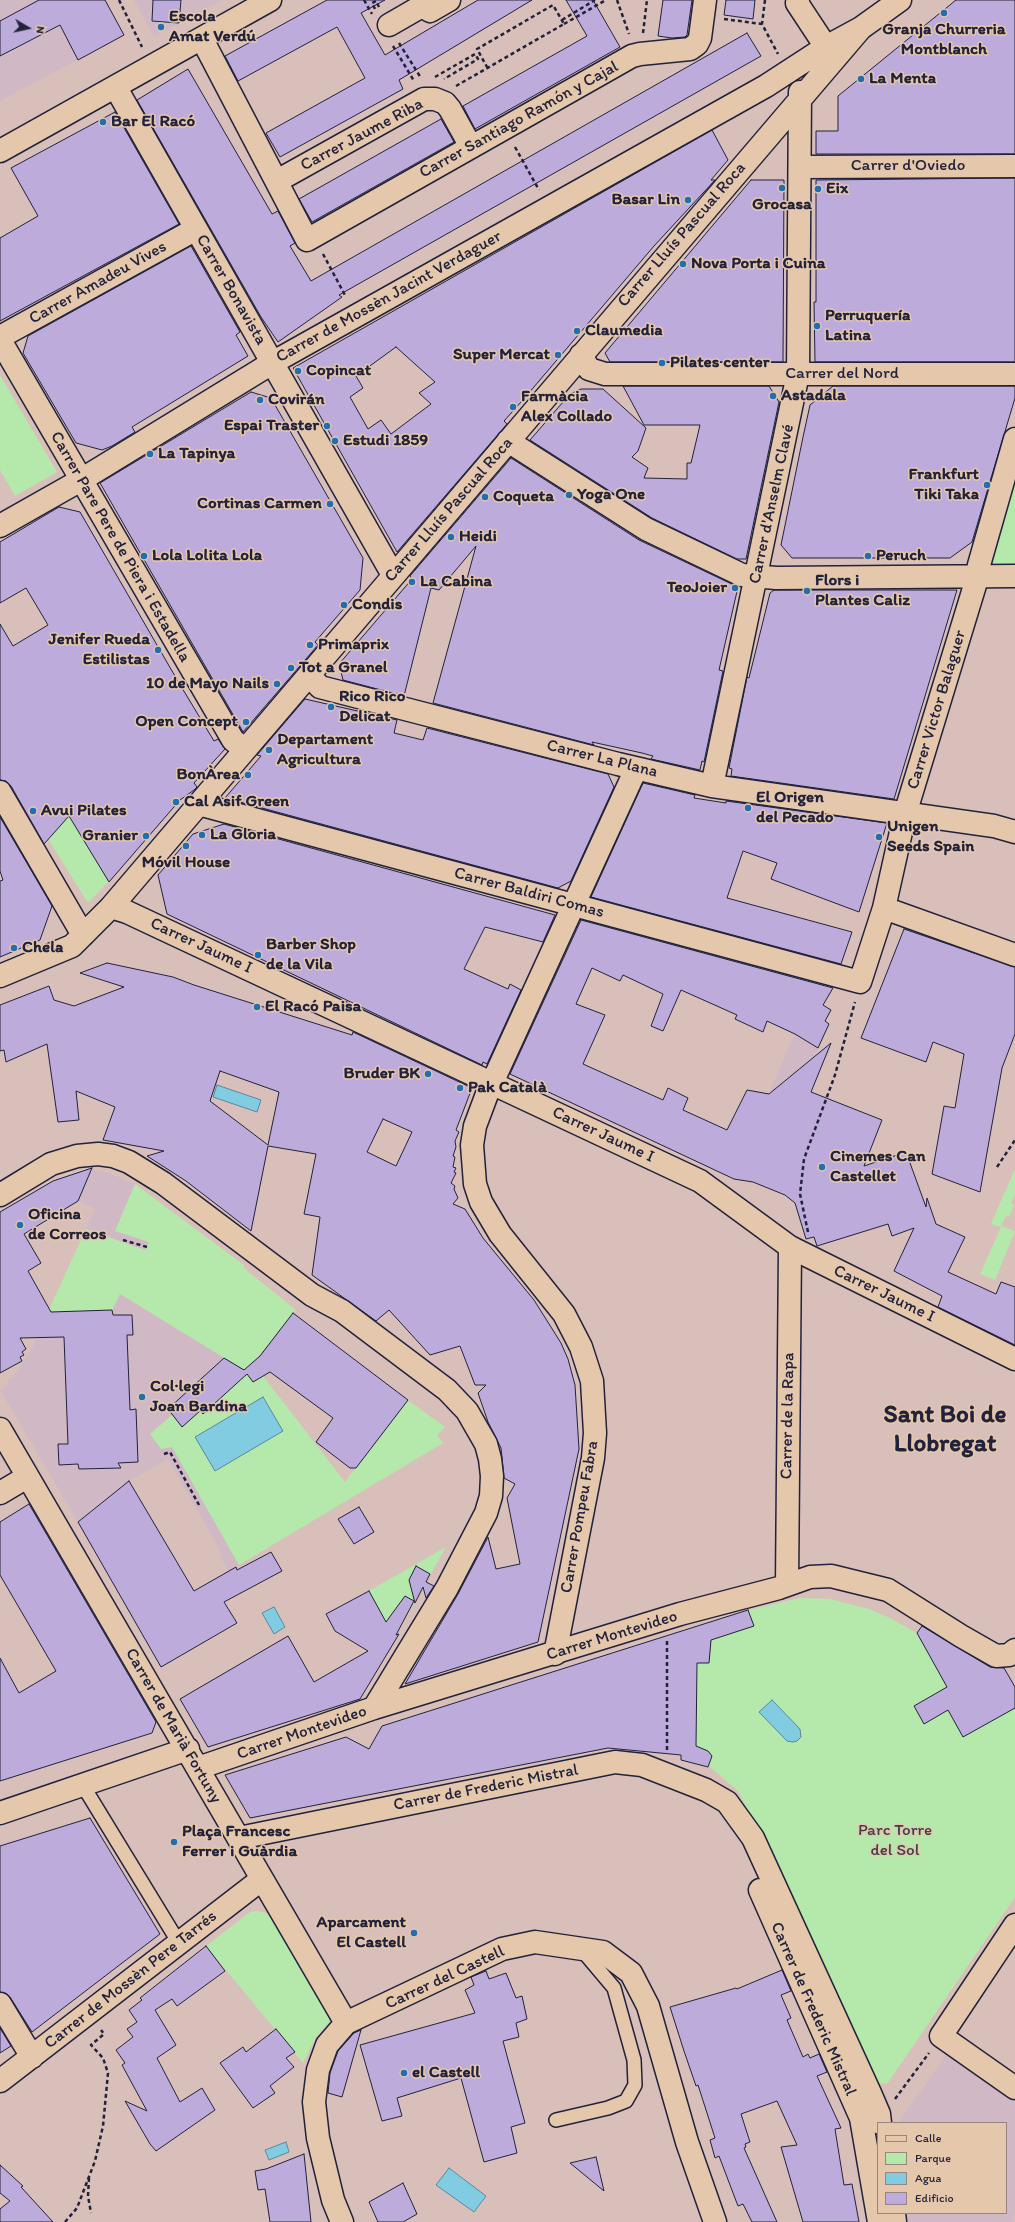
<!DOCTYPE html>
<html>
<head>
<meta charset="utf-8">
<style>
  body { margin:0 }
  #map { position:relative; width:1015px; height:2222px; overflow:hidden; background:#d9bfba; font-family:Itim,sans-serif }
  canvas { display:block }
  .legend { position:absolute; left:877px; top:2122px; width:130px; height:92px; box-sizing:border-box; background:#e5c8ac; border:1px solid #97867f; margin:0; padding:5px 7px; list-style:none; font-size:12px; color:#22223b }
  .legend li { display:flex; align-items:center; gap:8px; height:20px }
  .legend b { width:20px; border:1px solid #97867f }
  .north { position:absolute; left:8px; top:8px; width:40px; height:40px; -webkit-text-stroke:3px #e5c8ac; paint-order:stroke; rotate:99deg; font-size:11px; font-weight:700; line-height:16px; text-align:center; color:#22223b }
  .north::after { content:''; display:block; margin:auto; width:14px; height:18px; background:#22223b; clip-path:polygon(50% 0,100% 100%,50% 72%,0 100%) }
</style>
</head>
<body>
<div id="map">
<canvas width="1015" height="2222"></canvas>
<ul class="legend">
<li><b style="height:5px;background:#e5c8ac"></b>Calle</li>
<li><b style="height:11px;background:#b4e9ab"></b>Parque</li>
<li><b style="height:11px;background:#81cce1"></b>Agua</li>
<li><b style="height:11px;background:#bcabdb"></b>Edificio</li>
</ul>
<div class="north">N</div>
</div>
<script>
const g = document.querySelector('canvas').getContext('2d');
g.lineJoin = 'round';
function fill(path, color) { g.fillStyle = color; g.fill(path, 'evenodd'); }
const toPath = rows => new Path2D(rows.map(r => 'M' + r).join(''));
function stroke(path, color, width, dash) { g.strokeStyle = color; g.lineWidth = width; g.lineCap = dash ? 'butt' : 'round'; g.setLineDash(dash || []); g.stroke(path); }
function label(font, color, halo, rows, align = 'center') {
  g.font = font + ' Itim,sans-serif'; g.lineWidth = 3; g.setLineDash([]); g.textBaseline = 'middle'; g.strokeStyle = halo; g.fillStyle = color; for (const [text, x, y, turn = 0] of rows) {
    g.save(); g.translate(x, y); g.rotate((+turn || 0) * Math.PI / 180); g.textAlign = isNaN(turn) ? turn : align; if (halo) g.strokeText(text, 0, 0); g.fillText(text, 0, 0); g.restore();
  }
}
fill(toPath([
  [0,0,105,0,124,35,0,101],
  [134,0,222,0,154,37],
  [832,988,817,1016,829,1024,813,1058,769,1093,799,1024],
  [91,1169,111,1174,135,1184,115,1231,157,1244,296,1310,253,1363,354,1496,228,1571,220,1556,222,1554,168,1459,129,1481,78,1522,0,1390,9,1385,6,1381,12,1378,32,1348,95,1209,78,1201],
  [948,2052,1015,2097,1015,2213,1012,2222,902,2222,900,2213,1006,2213,1006,2123,898,2123]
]), '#d0b9c4');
fill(toPath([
  [0,375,57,472,15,496,0,470],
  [1015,457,1015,571,982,571],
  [69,816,109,881,88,903,48,839],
  [1015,1169,1015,1194,1011,1203,1014,1205,1009,1217,1006,1216,1001,1226,1015,1231,995,1280,980,1274,1001,1227,991,1224],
  [135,1184,244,1265,244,1268,296,1310,253,1363,345,1482,408,1400,445,1427,437,1435,443,1443,239,1565,172,1447,161,1449,150,1434,172,1415,182,1427,244,1370,120,1294,112,1310,47,1314,86,1229,145,1250,149,1242,115,1231],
  [446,1547,394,1639,353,1600],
  [799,1598,830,1599,869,1609,890,1618,917,1633,947,1687,914,1706,924,1724,948,1710,963,1736,1015,1708,1015,1897,887,2084,870,2082,787,1893,739,1792,710,1767,681,1760,680,1631,749,1610],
  [257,1911,271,1914,331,2014,329,2022,316,2037,303,2063,206,1946,250,1912]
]), '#b4e9ab');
const water = toPath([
  [217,1085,261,1100,257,1112,213,1097,217,1085],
  [263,1397,283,1431,215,1471,195,1437,263,1397],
  [274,1607,285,1627,274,1634,262,1613,274,1607],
  [772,1700,800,1729,801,1737,797,1741,793,1742,787,1741,759,1712,772,1700],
  [286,2142,289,2152,269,2160,265,2150,286,2142],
  [449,2168,486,2196,474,2212,436,2185,449,2168]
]);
fill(water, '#81cce1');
stroke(water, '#5b889f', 1);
const building = toPath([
  [39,0,105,0,124,35,78,60,60,25,0,56,0,21,39,0],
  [153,0,181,0,179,23,152,21,153,0],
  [327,0,385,0,361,13,385,55,478,0,532,0,399,80,403,89,280,157,266,133,365,78,337,27,238,81,225,56,327,0],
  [566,0,593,0,620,47,475,129,463,106,587,36,566,0],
  [663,0,692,0,687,35,685,37,672,38,658,36,663,0],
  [726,0,755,0,753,19,724,15,726,0],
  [956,0,1015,0,1015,154,816,154,816,131,838,131,838,96,956,0],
  [747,33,761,56,339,295,342,297,278,342,261,317,137,100,188,69,272,214,278,211,295,243,290,246,311,281,747,33],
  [115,112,179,224,0,321,0,238,38,216,11,168,115,112],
  [441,119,454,142,312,222,299,199,441,119],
  [712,130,728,160,711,180,715,180,654,246,522,401,504,421,507,424,397,552,293,368,712,130],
  [396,347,435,382,419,393,431,404,391,434,381,420,368,429,350,397,363,388,356,376,396,347],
  [1015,178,1015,362,815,362,814,302,816,302,816,180,1015,178],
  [751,180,784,180,783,362,610,362,605,353,751,180],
  [191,246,240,332,236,335,248,356,132,427,135,432,112,446,102,450,76,443,23,353,28,336,191,246],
  [623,386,769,386,779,402,746,559,737,559,652,518,530,440,570,394,581,389,603,389,646,428,638,451,632,457,648,468,644,478,687,479,687,463,691,463,700,425,644,425,623,386],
  [833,386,1015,386,1015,398,972,542,950,558,792,558,781,545,803,437,810,405,833,386],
  [251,392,271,398,363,558,360,590,315,642,318,645,243,732,100,483,251,392],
  [511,458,639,540,738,587,719,670,723,671,704,762,702,761,700,770,651,759,653,756,642,753,592,742,594,745,433,703,476,546,439,590,431,588,404,696,343,680,339,664,412,579,410,576,511,458],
  [59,507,80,512,179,683,214,741,218,739,225,749,194,783,197,787,194,790,180,800,109,882,69,816,44,844,11,786,6,781,0,780,0,624,13,646,48,625,26,588,0,603,0,542,59,507],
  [774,590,957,590,894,799,731,776,732,769,729,768,747,677,749,678,770,593,774,590],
  [305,699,397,720,394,733,423,740,427,728,608,774,614,787,571,881,558,888,225,798,261,756,257,755,305,699],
  [643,783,695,795,694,798,726,803,726,801,887,823,859,912,771,879,777,863,743,851,727,898,852,932,841,964,591,897,643,783],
  [0,817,52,906,40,940,0,957,0,881,3,880,0,871,0,817],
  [224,824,555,915,543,942,485,927,464,969,508,989,510,984,521,990,487,1064,483,1062,482,1065,167,914,158,875,193,834,224,824],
  [581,920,833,988,823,1005,831,1010,825,1021,829,1024,818,1048,795,1034,767,1021,763,1032,735,1019,737,1015,681,990,663,1031,651,1026,663,994,623,975,620,981,592,968,576,1004,605,1015,583,1064,663,1100,668,1088,688,1098,683,1110,727,1130,747,1090,769,1094,831,1043,811,1092,882,1120,864,1166,906,1152,926,1207,927,1198,936,1224,965,1237,948,1272,996,1294,1001,1282,1015,1287,1015,1345,938,1307,942,1296,894,1271,914,1228,892,1236,888,1224,817,1246,814,1237,806,1239,795,1203,785,1195,753,1182,734,1179,510,1074,581,920],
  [904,929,1015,967,1015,1034,1002,1068,980,1192,932,1174,944,1106,955,1108,964,1054,933,1042,926,1062,861,1038,904,929],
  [107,963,173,977,194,985,352,1035,353,1032,472,1088,456,1130,459,1132,455,1141,456,1147,453,1156,455,1157,453,1167,456,1168,454,1172,456,1173,451,1183,455,1186,454,1189,458,1198,453,1204,465,1209,483,1238,534,1300,561,1343,568,1359,575,1385,579,1449,538,1642,405,1684,458,1594,488,1537,496,1569,520,1564,507,1498,515,1484,504,1478,501,1448,488,1422,478,1393,486,1385,475,1385,460,1346,430,1355,389,1310,376,1321,312,1275,320,1217,304,1214,316,1154,268,1146,251,1231,186,1181,147,1156,164,1151,103,1140,115,1107,76,1091,79,1120,58,1122,47,1044,6,1062,4,1050,0,1051,0,1005,49,986,54,1000,74,1006,124,987,80,973,107,963],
  [220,1071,279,1092,268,1145,210,1101,220,1071],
  [383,1119,412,1132,396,1166,367,1152,383,1119],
  [92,1168,78,1201,24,1234,41,1263,28,1271,51,1312,112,1310,113,1315,132,1315,133,1335,127,1335,130,1410,136,1409,138,1462,118,1463,121,1468,79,1469,78,1464,59,1465,58,1444,68,1444,64,1337,20,1338,26,1349,22,1352,24,1355,20,1357,22,1361,0,1373,0,1212,53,1181,92,1168],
  [293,1313,408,1400,356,1468,350,1468,316,1442,333,1418,270,1372,253,1382,247,1374,203,1414,200,1411,182,1427,168,1409,224,1358,244,1370,260,1356,293,1313],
  [129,1481,194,1591,236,1567,237,1570,271,1552,282,1571,224,1602,237,1623,161,1667,78,1522,129,1481],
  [29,1504,156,1722,152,1733,0,1781,0,1658,19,1693,56,1671,0,1575,0,1522,29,1504],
  [359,1507,374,1532,354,1544,338,1519,359,1507],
  [416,1566,430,1574,426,1582,434,1586,426,1598,423,1587,415,1603,409,1580,416,1566],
  [369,1591,386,1622,405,1596,414,1601,396,1635,399,1634,360,1699,208,1747,180,1699,288,1636,314,1682,368,1651,335,1631,326,1614,369,1591],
  [748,1610,754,1626,711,1640,709,1663,697,1663,696,1746,708,1751,712,1756,708,1767,681,1760,681,1755,608,1748,250,1818,225,1775,346,1737,369,1749,382,1726,748,1610],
  [922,1626,990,1667,1004,1668,1015,1687,1015,1708,963,1737,948,1710,924,1724,914,1706,947,1687,917,1633,922,1626],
  [90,1818,160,1934,32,2032,10,1997,0,1992,0,1846,90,1818],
  [206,1946,225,1971,177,2006,172,1999,155,2010,176,2045,157,2058,180,2102,202,2088,215,2110,156,2151,150,2144,125,2101,147,2111,122,2065,125,2063,116,2050,133,2037,127,2029,137,2022,129,2010,142,2000,140,1998,206,1946],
  [782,1970,791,1991,781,1995,791,2018,787,2020,803,2057,808,2054,810,2058,819,2054,827,2072,817,2076,841,2128,835,2129,844,2185,852,2184,859,2222,803,2222,781,2147,797,2145,777,2101,741,2114,750,2142,745,2144,746,2147,744,2148,777,2222,752,2222,743,2204,738,2206,719,2156,715,2158,710,2140,715,2138,698,2085,696,2086,684,2051,670,2007,736,1988,737,1989,782,1970],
  [486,1971,489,1979,506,1973,516,1998,522,1996,527,2019,516,2023,519,2037,503,2041,525,2123,511,2127,517,2153,484,2162,461,2078,397,2098,402,2116,382,2121,360,2045,475,2013,465,1990,474,1985,471,1977,486,1971],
  [0,2028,11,2046,0,2053,0,2028],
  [276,2029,295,2052,286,2058,294,2067,270,2086,275,2093,253,2108,220,2063,243,2047,246,2052,276,2029],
  [361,2030,342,2097,328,2093,330,2073,338,2051,354,2033,361,2030],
  [304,2154,311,2222,270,2222,265,2189,258,2190,255,2171,266,2169,304,2154],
  [596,2157,604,2191,570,2163,596,2157],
  [0,2165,23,2186,21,2187,53,2222,0,2222,0,2209,10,2201,0,2193,0,2165],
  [403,2183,417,2214,403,2222,378,2222,369,2202,403,2183]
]);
fill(building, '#bcabdb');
stroke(building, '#22223b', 1);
const service = toPath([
  [82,1784,179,1943],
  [556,2120,608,2108,626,2101,635,2085,634,2060,614,1988,582,1950]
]);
const minor = toPath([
  [798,0,797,3,826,47],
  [389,25,422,6,430,11,449,0],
  [202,39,307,240,632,56,640,54,690,49,697,44,700,38,705,0],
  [116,88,393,575],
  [0,151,270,0],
  [801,167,1015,166],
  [277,181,424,99,435,99,445,103,450,109,471,147],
  [0,337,196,229],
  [0,340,233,740,239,745,246,747],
  [581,355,589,369,605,374,1015,374],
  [508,441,646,529,742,575,776,578,1015,576],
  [0,526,81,480,272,363,766,86,826,47,861,28,900,0],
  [309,675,320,687,618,764,712,786,994,826,1015,832],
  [712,786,798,374,800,92],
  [0,792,83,935],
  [198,804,860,982,884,908,905,814,975,585,979,565,1015,439],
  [111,907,127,912,700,1181,790,1247,1015,1359],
  [884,908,1015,955],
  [0,976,72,946,111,907,861,28],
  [0,1195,51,1164,77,1156,98,1154,113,1156,129,1162,163,1183,312,1295,342,1311,447,1390,467,1411,486,1444,490,1459,492,1476,491,1496,486,1513,447,1588,374,1708],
  [0,1429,346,2023],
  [0,1493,27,1477],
  [787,1585,790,1247],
  [555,1654,593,1458,595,1433,592,1381,581,1347,564,1314,500,1234,481,1202,475,1184,472,1145,475,1126,487,1094,636,769],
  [198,1768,374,1708,680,1614,779,1588,810,1577,831,1576,888,1590,961,1636,996,1656,1009,1655,1015,1650],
  [0,1813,188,1749],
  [239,1838,615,1762,642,1765,706,1790,727,1802,753,1838,870,2093,879,2114,880,2123],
  [760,1890,861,2118,879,2222],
  [1015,1925,941,2036,1015,2088],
  [0,2004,32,2057],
  [0,2081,262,1879],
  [894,2213,895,2222],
  [342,2222,333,2200,318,2138,314,2102,318,2070,327,2045,346,2023,502,1949,535,1942,603,1952,631,1973,648,2006,687,2142,715,2222]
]);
stroke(service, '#22223b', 16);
stroke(minor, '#22223b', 25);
stroke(toPath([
  [119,0,142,47],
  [364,0,372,14],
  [617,0,629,34],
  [765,0,762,24,778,54],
  [375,9,372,3,376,1,379,7],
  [724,19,762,24],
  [562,20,595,0],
  [564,24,606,0],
  [643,33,647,0],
  [399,43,421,78],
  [393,46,414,81],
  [435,77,475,54,478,59,444,79],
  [456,86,564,24,553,5,477,49,487,67],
  [515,147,539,190],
  [323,254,346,297],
  [997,1167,1015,1140],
  [808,1232,800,1194,804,1159,835,1075,855,1002],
  [123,1240,147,1247],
  [164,1454,170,1452,199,1505],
  [667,1641,667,1752],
  [895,2099,929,2053],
  [89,2178,88,2196,91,2213],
  [65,2222,77,2208,95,2161,103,2126,108,2073,103,2058,91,2045,104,2034,101,2030]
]), '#22223b', 2.5, [4, 3]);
stroke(service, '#e5c8ac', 13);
stroke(minor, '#e5c8ac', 22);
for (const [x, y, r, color] of [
  [944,13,4,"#1f6fb2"],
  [161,27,4,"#1f6fb2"],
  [861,79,4,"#1f6fb2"],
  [103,122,4,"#1f6fb2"],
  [782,188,4,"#1f6fb2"],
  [818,189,4,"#1f6fb2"],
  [688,200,4,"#1f6fb2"],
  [683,264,4,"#1f6fb2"],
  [817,326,4,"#1f6fb2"],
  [577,331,4,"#1f6fb2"],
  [558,355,4,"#1f6fb2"],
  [662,363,4,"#1f6fb2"],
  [298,371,4,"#1f6fb2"],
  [773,396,4,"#1f6fb2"],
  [260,400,4,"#1f6fb2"],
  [513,407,4,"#1f6fb2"],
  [327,426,4,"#1f6fb2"],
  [335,441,4,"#1f6fb2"],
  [150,454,4,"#1f6fb2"],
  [987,485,4,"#1f6fb2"],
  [569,495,4,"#1f6fb2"],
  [485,497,4,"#1f6fb2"],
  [330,504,4,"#1f6fb2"],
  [451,537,4,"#1f6fb2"],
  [144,556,4,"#1f6fb2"],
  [868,556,4,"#1f6fb2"],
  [412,582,4,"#1f6fb2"],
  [735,588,4,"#1f6fb2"],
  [807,591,4,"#1f6fb2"],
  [344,605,4,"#1f6fb2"],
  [310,645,4,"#1f6fb2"],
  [158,650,4,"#1f6fb2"],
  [291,668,4,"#1f6fb2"],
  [277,684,4,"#1f6fb2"],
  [331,707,4,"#1f6fb2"],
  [246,722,4,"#1f6fb2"],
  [269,750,4,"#1f6fb2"],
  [248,775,4,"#1f6fb2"],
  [176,802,4,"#1f6fb2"],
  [748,808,4,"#1f6fb2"],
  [33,811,4,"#1f6fb2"],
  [202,835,4,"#1f6fb2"],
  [146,836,4,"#1f6fb2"],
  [879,837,4,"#1f6fb2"],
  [186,846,4,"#1f6fb2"],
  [14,948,4,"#1f6fb2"],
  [258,955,4,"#1f6fb2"],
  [257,1007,4,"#1f6fb2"],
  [428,1074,4,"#1f6fb2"],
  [460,1088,4,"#1f6fb2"],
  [822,1167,4,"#1f6fb2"],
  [20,1225,4,"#1f6fb2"],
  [142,1397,4,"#1f6fb2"],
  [174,1842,4,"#1f6fb2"],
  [414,1933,4,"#1f6fb2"],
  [404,2073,4,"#1f6fb2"]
]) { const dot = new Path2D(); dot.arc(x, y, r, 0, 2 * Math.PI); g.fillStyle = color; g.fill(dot); stroke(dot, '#e5c8ac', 1.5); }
label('bold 17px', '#22223b', '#e5c8ac', [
  ["Escola",169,17],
  ["Amat Verdú",169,37],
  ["Granja Churreria",944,30,"center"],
  ["Montblanch",944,50,"center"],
  ["La Menta",869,79],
  ["Bar El Racó",111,122],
  ["Eix",826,189],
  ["Basar Lin",680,200,"right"],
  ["Grocasa",782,205,"center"],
  ["Nova Porta i Cuina",691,264],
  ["Perruquería",825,316],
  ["Latina",825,336],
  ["Claumedia",585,331],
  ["Super Mercat",550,355,"right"],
  ["Pilates center",670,363],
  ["Copincat",306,371],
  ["Astadala",781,396],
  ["Farmàcia",521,397],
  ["Alex Collado",521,417],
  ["Covirán",268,400],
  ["Espai Traster",319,426,"right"],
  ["Estudi 1859",343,441],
  ["La Tapinya",158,454],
  ["Frankfurt",979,475,"right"],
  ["Tiki Taka",979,495,"right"],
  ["Yoga One",577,495],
  ["Coqueta",493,497],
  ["Cortinas Carmen",322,504,"right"],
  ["Heidi",459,537],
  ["Lola Lolita Lola",152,556],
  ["Peruch",876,556],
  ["Flors i",815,581],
  ["Plantes Caliz",815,601],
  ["La Cabina",420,582],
  ["TeoJoier",727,588,"right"],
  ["Condis",352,605],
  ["Jenifer Rueda",150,640,"right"],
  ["Estilistas",150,660,"right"],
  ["Primaprix",318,645],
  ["Tot a Granel",299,668],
  ["10 de Mayo Nails",269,684,"right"],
  ["Rico Rico",339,697],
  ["Delicat",339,717],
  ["Open Concept",238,722,"right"],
  ["Departament",277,740],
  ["Agricultura",277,760],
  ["BonÀrea",240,775,"right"],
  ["El Origen",756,798],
  ["del Pecado",756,818],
  ["Cal Asif Green",184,802],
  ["Avui Pilates",41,811],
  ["Unigen",887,827],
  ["Seeds Spain",887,847],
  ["La Gloria",210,835],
  ["Granier",138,836,"right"],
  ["Móvil House",186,863,"center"],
  ["Barber Shop",266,945],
  ["de la Vila",266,965],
  ["Chela",22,948],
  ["El Racó Paisa",265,1007],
  ["Bruder BK",420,1074,"right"],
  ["Pak Català",468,1088],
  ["Cinemes Can",830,1157],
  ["Castellet",830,1177],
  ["Oficina",28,1215],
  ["de Correos",28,1235],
  ["Col·legi",150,1387],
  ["Joan Bardina",150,1407],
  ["Plaça Francesc",182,1832],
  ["Ferrer i Guàrdia",182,1852],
  ["Aparcament",406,1923,"right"],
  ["El Castell",406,1943,"right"],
  ["el Castell",412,2073]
], 'left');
label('17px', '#22223b', '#e5c8ac', [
  ["Carrer Santiago Ramón y Cajal",519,120,-29],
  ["Carrer Jaume Riba",362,135,-28],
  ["Carrer d'Oviedo",908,166],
  ["Carrer Lluís Pascual Roca",682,235,-49],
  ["Carrer Amadeu Vives",98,283,-29],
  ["Carrer Bonavista",231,290,60],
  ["Carrer de Mossèn Jacint Verdaguer",389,297,-29],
  ["Carrer del Nord",842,374],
  ["Carrer d'Anselm Clavé",772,504,-78],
  ["Carrer Lluís Pascual Roca",449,510,-49],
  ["Carrer Pare Pere de Piera i Estadella",120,547,60],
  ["Carrer Victor Balaguer",937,710,-73],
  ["Carrer La Plana",602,759,14],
  ["Carrer Baldiri Comas",529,893,15],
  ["Carrer Jaume I",201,946,25],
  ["Carrer Jaume I",603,1135,25],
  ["Carrer Jaume I",884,1294,26],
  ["Carrer de la Rapa",788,1416,-89],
  ["Carrer Pompeu Fabra",580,1517,-80],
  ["Carrer Montevideo",612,1636,-17],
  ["Carrer de Marià Fortuny",173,1726,60],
  ["Carrer Montevideo",302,1733,-19],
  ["Carrer de Frederic Mistral",486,1788,-11],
  ["Carrer del Castell",445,1978,-25],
  ["Carrer de Mossèn Pere Tarrés",131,1980,-38],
  ["Carrer de Frederic Mistral",813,2009,66]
]);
label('17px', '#38404c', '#e5c8ac', [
  ["Parc Torre",895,1831],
  ["del Sol",895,1851]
]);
label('bold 25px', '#22223b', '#e5c8ac', [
  ["Sant Boi de",945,1416],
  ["Llobregat",945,1445]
]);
</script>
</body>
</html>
